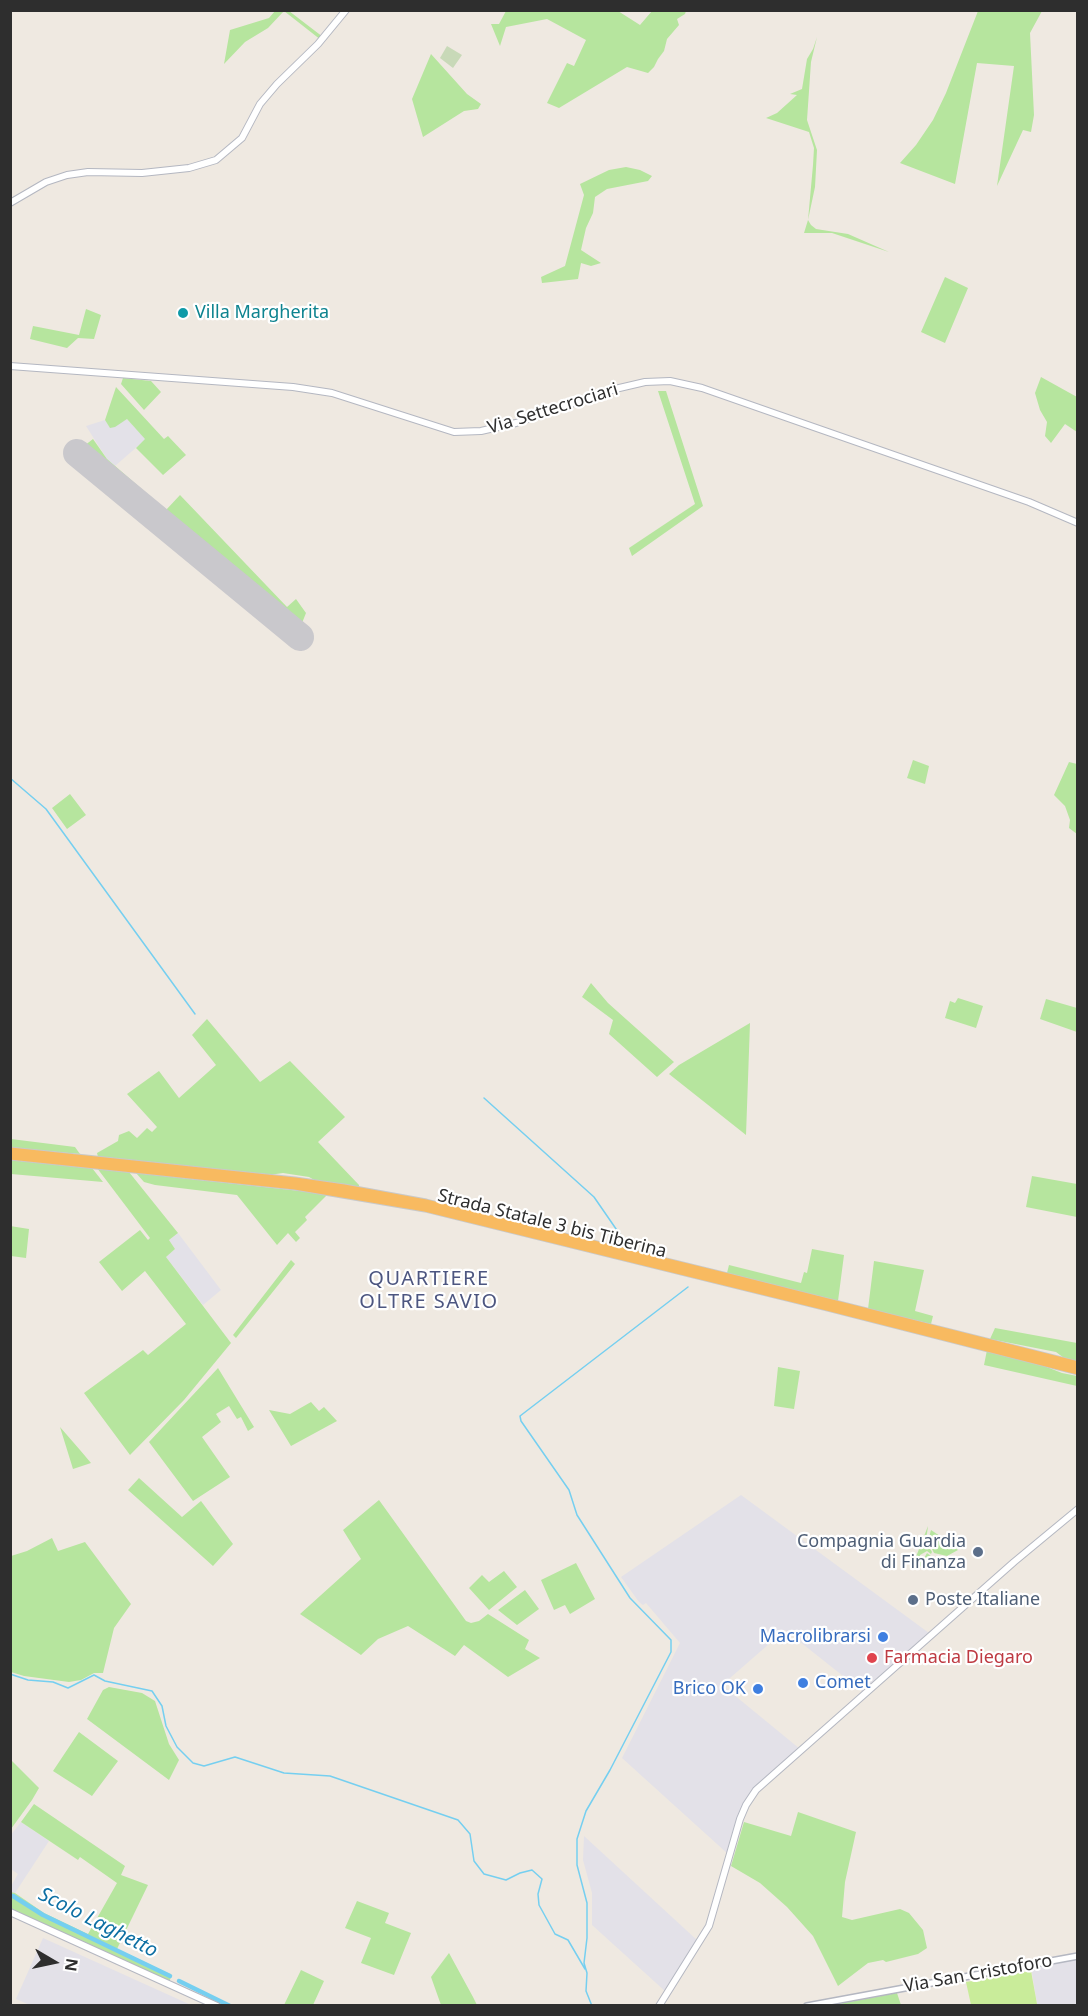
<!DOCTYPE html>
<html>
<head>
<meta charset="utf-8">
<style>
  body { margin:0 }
  #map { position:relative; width:1088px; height:2016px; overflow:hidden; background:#efe9e1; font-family:"Noto Sans",sans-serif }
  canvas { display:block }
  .frame { position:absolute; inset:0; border:12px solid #2e2e2e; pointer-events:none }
  .north { position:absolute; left:24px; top:1932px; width:60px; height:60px; -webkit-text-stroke:4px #fff; paint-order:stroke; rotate:99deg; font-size:16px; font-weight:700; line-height:24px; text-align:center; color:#2e2e2e }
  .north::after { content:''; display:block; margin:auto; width:21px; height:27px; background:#2e2e2e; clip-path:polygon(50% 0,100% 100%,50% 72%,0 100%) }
</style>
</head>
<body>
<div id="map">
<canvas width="1088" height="2016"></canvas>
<div class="frame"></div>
<div class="north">N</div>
</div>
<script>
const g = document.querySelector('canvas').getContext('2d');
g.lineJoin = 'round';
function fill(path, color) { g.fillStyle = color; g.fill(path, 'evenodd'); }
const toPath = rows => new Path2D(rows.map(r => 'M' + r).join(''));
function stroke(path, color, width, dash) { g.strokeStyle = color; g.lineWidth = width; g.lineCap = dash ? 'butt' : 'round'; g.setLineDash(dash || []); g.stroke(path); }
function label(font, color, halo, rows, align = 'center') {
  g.font = font + ' "Noto Sans",sans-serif'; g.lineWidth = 4.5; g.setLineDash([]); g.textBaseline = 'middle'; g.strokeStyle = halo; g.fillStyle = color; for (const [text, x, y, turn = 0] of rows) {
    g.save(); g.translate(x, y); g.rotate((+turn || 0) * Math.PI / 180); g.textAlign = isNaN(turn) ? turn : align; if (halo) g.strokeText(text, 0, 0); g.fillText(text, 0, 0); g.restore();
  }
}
fill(toPath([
  [127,419,146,439,115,466,107,459,86,426,105,420,110,427],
  [178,1233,221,1290,203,1305,166,1257,175,1249,169,1240],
  [741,1495,929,1633,862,1691,785,1630,722,1685,800,1749,756,1788,728,1854,622,1758,680,1643,646,1603,643,1605,639,1602,621,1577],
  [21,1822,49,1841,15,1893,11,1892,11,1886,18,1874,11,1869,10,1836],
  [584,1836,698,1941,666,1992,592,1925,592,1893,583,1860],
  [43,1938,191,2005,32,2006,16,1999],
  [1077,1958,1077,2005,1030,2006,1037,2004,1031,1967]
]), '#e3e1e8');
fill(toPath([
  [275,11,289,11,323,37,321,40,284,11,268,28,245,42,224,64,230,30,269,18],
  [506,11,618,11,640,25,652,11,686,11,685,14,677,19,679,25,667,39,664,51,658,59,654,67,648,73,627,67,559,108,547,103,567,63,574,66,586,40,547,19,506,27,500,46,491,24,499,24],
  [978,11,1042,11,1030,33,1034,115,1031,132,1023,130,997,186,1014,66,977,63,955,184,900,163,916,145,933,120,946,93],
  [817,37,811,62,807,120,817,150,815,187,808,220,811,225,816,229,848,234,889,252,832,233,804,233,808,220,813,165,814,148,809,132,766,118,777,113,797,95,790,94,802,89,807,59,813,49],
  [431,54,467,94,481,104,478,109,464,111,423,137,412,99],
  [626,167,640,170,652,176,648,181,607,189,595,197,593,213,586,228,581,250,601,263,591,266,581,263,578,279,542,283,541,277,565,266,584,195,580,184,609,170],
  [945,277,968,288,945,343,921,332],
  [86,309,101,315,94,339,78,338,67,348,30,339,33,326,79,335],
  [1041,377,1077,397,1077,432,1065,424,1051,443,1045,436,1047,422,1040,410,1035,393],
  [123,378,151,381,161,392,144,410,121,384],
  [116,387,164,439,168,436,186,455,163,475,136,448,145,439,127,419,115,427,110,428,105,420],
  [658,391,666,391,703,506,632,556,629,548,695,504],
  [93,439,107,459,166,510,180,495,287,607,296,599,306,613,302,623,305,628,302,634,250,588,80,449],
  [913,760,929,766,925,784,907,778],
  [1069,762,1077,764,1077,834,1069,828,1070,820,1065,806,1054,795],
  [70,794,86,815,67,829,52,808],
  [591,983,608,1003,674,1062,657,1077,609,1034,613,1020,582,997],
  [958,998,983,1006,976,1028,945,1018,950,1001,955,1003],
  [1046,999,1077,1008,1077,1032,1040,1019],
  [207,1019,260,1082,290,1061,345,1117,318,1142,359,1185,359,1188,316,1181,309,1177,283,1173,269,1175,98,1157,97,1153,118,1141,119,1135,129,1131,137,1138,147,1128,152,1132,157,1127,127,1094,159,1071,179,1098,216,1065,192,1035],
  [750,1023,746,1135,669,1074,679,1065],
  [11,1139,75,1147,80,1154,11,1148],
  [10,1160,92,1168,103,1182,11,1174],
  [97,1168,129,1172,178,1233,169,1240,175,1249,166,1257,231,1343,184,1400,130,1455,84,1393,143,1350,148,1355,186,1324,145,1271,122,1291,99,1262,140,1230,148,1240,150,1238],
  [136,1173,328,1194,305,1217,307,1220,295,1232,300,1238,296,1242,288,1233,277,1245,237,1195,155,1185,144,1182],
  [1032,1176,1077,1184,1077,1217,1026,1207],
  [10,1226,29,1229,26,1258,11,1256],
  [812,1249,844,1255,838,1301,727,1273,729,1265,801,1283,804,1272,807,1273],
  [291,1260,295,1264,236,1338,233,1335],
  [874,1261,924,1270,915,1311,933,1316,931,1324,868,1309],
  [995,1328,1077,1343,1077,1363,1064,1358,1056,1352,990,1339],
  [987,1350,1034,1362,1062,1373,1077,1376,1077,1386,984,1365],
  [778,1367,800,1371,794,1409,774,1406],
  [218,1368,254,1427,248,1431,241,1417,237,1419,229,1406,216,1414,221,1422,202,1437,230,1477,193,1501,149,1442],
  [311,1402,319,1411,324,1407,337,1421,291,1446,269,1410,290,1414],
  [60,1427,80,1450,91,1463,73,1469],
  [139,1478,182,1517,201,1501,233,1544,213,1566,128,1490],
  [379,1500,466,1621,471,1623,479,1621,488,1614,529,1640,525,1649,540,1658,508,1677,464,1645,455,1656,408,1626,378,1639,361,1655,300,1614,361,1559,343,1530],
  [928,1526,926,1541,932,1552,931,1554,927,1551,920,1555,920,1558,923,1560,927,1553,931,1556,923,1568,914,1562],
  [931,1530,940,1536,941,1543,946,1545,949,1543,958,1550,947,1556,934,1553,928,1541],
  [52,1538,58,1551,85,1542,131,1604,114,1628,103,1673,94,1673,81,1680,69,1682,24,1676,11,1672,11,1556,27,1551],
  [576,1563,595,1599,570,1614,565,1605,554,1610,541,1580],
  [504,1571,517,1587,489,1610,469,1588,482,1575,489,1582],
  [525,1590,539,1609,517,1625,498,1610],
  [109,1687,142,1693,155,1701,169,1744,179,1760,169,1780,87,1719,103,1690],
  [79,1732,118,1761,92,1796,53,1771],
  [11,1760,39,1788,32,1800,11,1829],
  [34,1804,125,1866,121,1875,148,1885,117,1949,172,1975,169,1982,11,1910,11,1892,15,1893,44,1913,88,1934,117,1883,80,1857,78,1860,21,1822],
  [798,1812,856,1832,845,1882,842,1917,852,1920,900,1909,909,1913,923,1930,927,1948,918,1954,886,1962,883,1960,868,1963,838,1986,813,1936,787,1907,760,1883,731,1866,744,1822,791,1836],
  [357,1901,389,1913,385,1923,411,1933,394,1975,361,1963,371,1938,345,1928],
  [449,1953,473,1997,477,2005,441,2005,431,1977],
  [301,1970,324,1981,313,2005,284,2005],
  [897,1993,901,2005,840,2005,839,2004]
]), '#b6e59e');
fill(toPath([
  [447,46,462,55,453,68,440,58]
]), '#c8d9b8');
fill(toPath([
  [1031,1971,1037,2004,1027,2006,971,2005,966,1982]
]), '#c9ec9a');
stroke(toPath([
  [10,778,46,809,195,1014],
  [484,1098,594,1197,623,1239],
  [10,1674,28,1680,53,1682,68,1688,94,1675,105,1681,152,1691,162,1706,166,1726,177,1747,193,1763,204,1766,235,1757,284,1773,330,1776,458,1820,470,1834,474,1861,484,1874,506,1880,520,1873,532,1870,542,1879,538,1894,539,1905,555,1934,568,1940,585,1969],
  [587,1973,584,1963,587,1938,587,1903,577,1865,577,1839,586,1811,610,1770,671,1652,671,1640,630,1598,577,1515,569,1490,521,1421,520,1416,688,1287],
  [587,1973,586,1991,592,2006]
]), '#75cff0', 1.5);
stroke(toPath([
  [13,1896,43,1915,170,1976],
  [179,1981,230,2006]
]), '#75cff0', 4.5);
stroke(toPath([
  [77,453,300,637]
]), '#c9c8cc', 28);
const tertiary = toPath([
  [807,2006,1078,1956]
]);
const secondary = toPath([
  [10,203,46,182,67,175,88,172,142,173,189,168,216,160,242,138,260,104,277,84,318,44,346,10],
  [10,366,293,387,332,393,454,432,481,431,516,423,615,389,645,382,670,381,702,388,805,424,1029,502,1078,523],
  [10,1912,217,2006],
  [659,2006,709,1926,740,1819,746,1805,756,1790,1014,1562,1078,1509]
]);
const trunk = toPath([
  [10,1151,295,1181,344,1188,426,1203,728,1277,1078,1365],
  [10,1156,295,1186,425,1208,827,1307,1078,1371]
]);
stroke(tertiary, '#b4b7c1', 8);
stroke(secondary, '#b4b7c1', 8);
stroke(trunk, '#c9c9c9', 9);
stroke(tertiary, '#fff', 5);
stroke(secondary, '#fff', 6);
stroke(trunk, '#f8ba60', 7);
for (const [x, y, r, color] of [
  [183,313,6,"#0f9aa8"],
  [978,1552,6,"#5c6f8a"],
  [913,1600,6,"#5c6f8a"],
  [883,1637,6,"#3f7fe0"],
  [872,1658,6,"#e0444e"],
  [803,1683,6,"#3f7fe0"],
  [758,1689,6,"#3f7fe0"]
]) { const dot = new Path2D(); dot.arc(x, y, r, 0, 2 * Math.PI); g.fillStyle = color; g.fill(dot); stroke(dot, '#fff', 2); }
label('18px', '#0d838f', '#fff', [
  ["Villa Margherita",195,313]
], 'left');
label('18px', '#2e2e2e', '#fff', [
  ["Via Settecrociari",553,409,-17],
  ["Strada Statale 3 bis Tiberina",552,1224,14],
  ["Via San Cristoforo",978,1974,-10]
]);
label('18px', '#4e5e75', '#fff', [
  ["Compagnia Guardia",966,1542],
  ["di Finanza",966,1563],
  ["Poste Italiane",925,1600,"left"]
], 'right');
label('18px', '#366cbe', '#fff', [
  ["Macrolibrarsi",871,1637],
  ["Comet",815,1683,"left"],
  ["Brico OK",746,1689]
], 'right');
label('18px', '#be3a42', '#fff', [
  ["Farmacia Diegaro",884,1658]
], 'left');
g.letterSpacing = '1.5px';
label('20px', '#4d5680', '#fff', [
  ["QUARTIERE",429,1279],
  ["OLTRE SAVIO",429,1302]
]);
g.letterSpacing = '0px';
label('italic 20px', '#0d6fa3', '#fff', [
  ["Scolo Laghetto",98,1923,27]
]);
</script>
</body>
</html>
